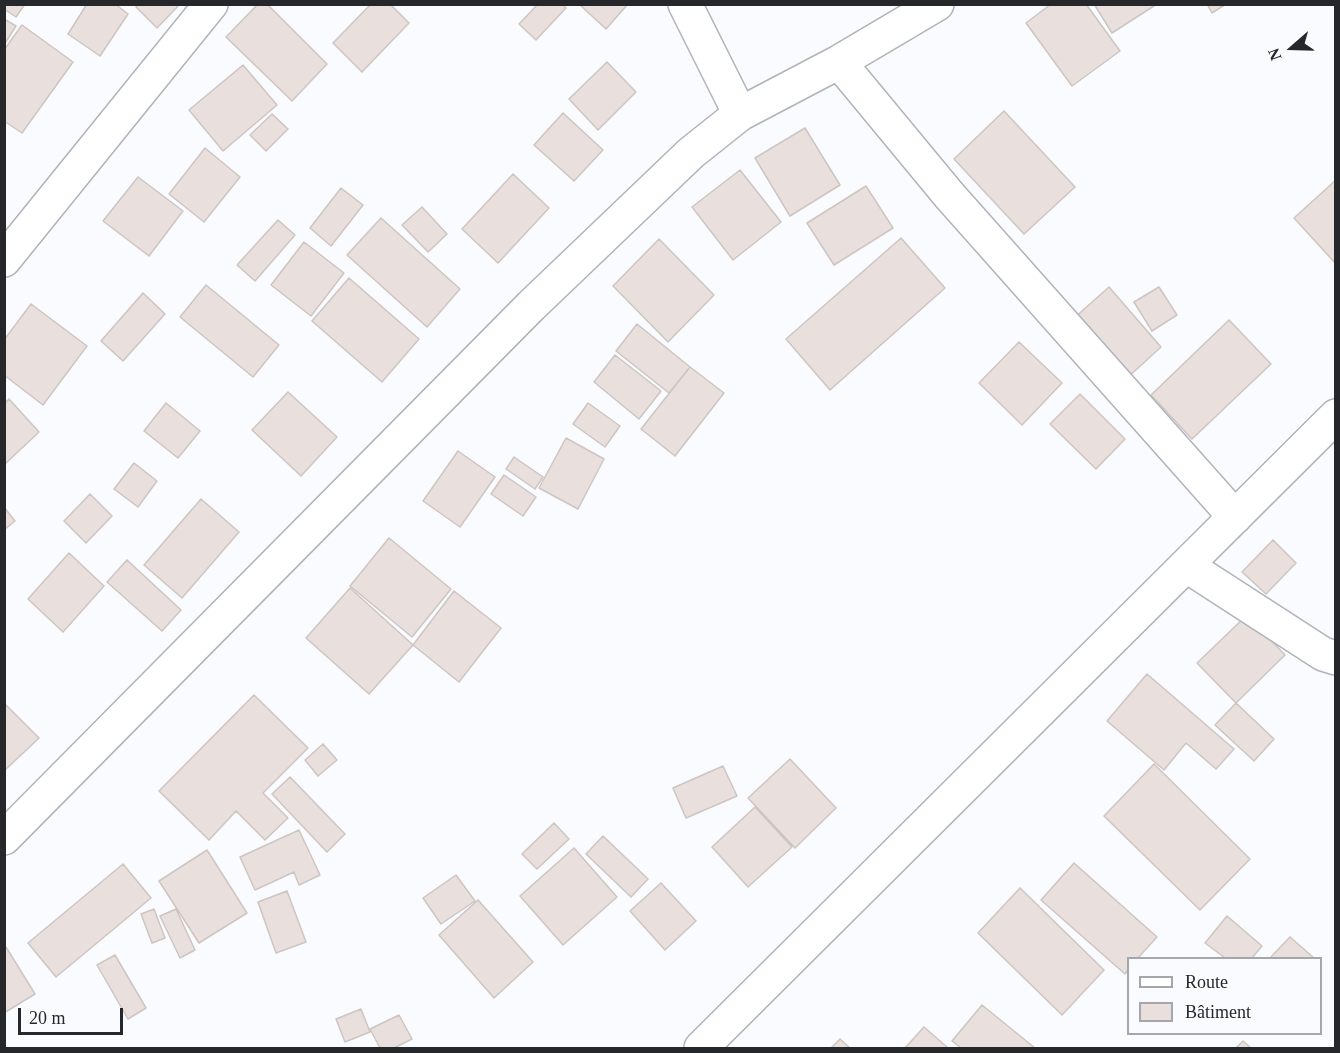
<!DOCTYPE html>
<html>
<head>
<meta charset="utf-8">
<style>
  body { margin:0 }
  #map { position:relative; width:1340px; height:1053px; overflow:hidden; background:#fafbfe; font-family:Georgia,serif }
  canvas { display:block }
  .frame { position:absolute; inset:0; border:6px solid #26272a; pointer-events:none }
  .legend { position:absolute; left:1127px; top:957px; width:195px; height:78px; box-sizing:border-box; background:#fafbfe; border:2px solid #a5a6a9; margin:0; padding:8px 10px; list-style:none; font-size:18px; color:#26272a }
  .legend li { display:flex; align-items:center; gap:12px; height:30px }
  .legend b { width:30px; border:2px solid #a5a6a9 }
  .north { position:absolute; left:1262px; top:18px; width:60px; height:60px; -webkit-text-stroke:4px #fafbfe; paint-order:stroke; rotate:250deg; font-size:16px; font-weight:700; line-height:24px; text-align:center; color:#26272a }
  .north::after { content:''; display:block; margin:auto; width:21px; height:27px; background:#26272a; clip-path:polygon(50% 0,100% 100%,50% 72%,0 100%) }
  .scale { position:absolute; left:18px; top:1008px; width:105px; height:27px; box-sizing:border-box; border:3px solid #26272a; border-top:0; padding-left:8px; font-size:18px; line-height:21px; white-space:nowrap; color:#26272a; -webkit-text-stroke:4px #fafbfe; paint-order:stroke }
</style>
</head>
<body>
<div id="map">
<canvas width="1340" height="1053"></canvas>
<div class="frame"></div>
<ul class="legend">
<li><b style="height:8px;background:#fff"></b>Route</li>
<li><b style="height:16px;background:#e9e0de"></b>Bâtiment</li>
</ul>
<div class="north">N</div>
<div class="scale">20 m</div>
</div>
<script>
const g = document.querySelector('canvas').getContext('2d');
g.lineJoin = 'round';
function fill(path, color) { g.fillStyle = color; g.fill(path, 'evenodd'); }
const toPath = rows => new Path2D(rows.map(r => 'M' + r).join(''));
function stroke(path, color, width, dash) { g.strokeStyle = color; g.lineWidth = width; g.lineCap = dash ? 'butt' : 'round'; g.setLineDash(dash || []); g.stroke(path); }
const building = toPath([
  [4,4,25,4,16,17,4,9,4,4],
  [87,4,115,4,128,14,100,56,68,34,87,4],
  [138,4,180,4,157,28,136,7,138,4],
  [258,4,267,4,327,64,292,101,226,37,258,4],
  [371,4,390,4,409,23,362,72,333,43,371,4],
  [538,4,562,4,566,8,536,40,519,24,538,4],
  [579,4,628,4,606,29,579,4],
  [1051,4,1086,4,1120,51,1072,86,1026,23,1051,4],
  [1094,4,1157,4,1112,33,1094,4],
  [1207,4,1226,4,1212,13,1207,4],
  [4,19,16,26,4,45,4,19],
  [22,25,73,62,22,133,4,121,4,50,22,25],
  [607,62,636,92,598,130,569,99,607,62],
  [243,65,277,105,223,151,189,110,243,65],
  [1004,111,1075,187,1024,234,954,159,1004,111],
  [563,113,603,150,574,181,534,145,563,113],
  [272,114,288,129,266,151,250,135,272,114],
  [805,128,840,185,790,216,755,158,805,128],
  [205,148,240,177,204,222,169,194,205,148],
  [740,170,781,222,733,260,692,207,740,170],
  [513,174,549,208,498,263,462,229,513,174],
  [138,177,183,211,149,256,103,221,138,177],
  [1336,180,1336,264,1294,218,1336,180],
  [866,186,893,228,834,265,807,223,866,186],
  [341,188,363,205,331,246,310,228,341,188],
  [422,207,447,234,428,252,402,225,422,207],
  [381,218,460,289,427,327,347,255,381,218],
  [278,220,295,235,255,281,237,265,278,220],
  [901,238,945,288,830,390,786,339,901,238],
  [659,239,714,295,668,342,613,286,659,239],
  [304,242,344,273,311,316,271,285,304,242],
  [349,278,419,339,382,382,312,321,349,278],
  [206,285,279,345,253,377,180,317,206,285],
  [1109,287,1161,347,1126,379,1073,319,1109,287],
  [1159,287,1177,315,1152,331,1134,302,1159,287],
  [143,293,165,314,123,361,101,341,143,293],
  [31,304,87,346,43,405,4,375,4,340,31,304],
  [1229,320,1271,364,1192,439,1151,395,1229,320],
  [637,324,690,367,669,393,616,351,637,324],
  [1019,342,1062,383,1022,425,979,383,1019,342],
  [615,355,661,391,639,419,594,382,615,355],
  [690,367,724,393,675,456,641,429,690,367],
  [288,392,337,437,301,476,252,430,288,392],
  [1080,394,1125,439,1096,469,1050,424,1080,394],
  [9,399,39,432,5,464,4,404,9,399],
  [166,403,200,431,178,458,144,431,166,403],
  [588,403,620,426,605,447,573,424,588,403],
  [566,438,604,459,578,509,539,488,566,438],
  [458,451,495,477,460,527,423,501,458,451],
  [514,457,543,477,535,489,506,469,514,457],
  [134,463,157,481,138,507,114,489,134,463],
  [504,475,536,497,523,516,491,494,504,475],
  [90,494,112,516,86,543,64,521,90,494],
  [201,499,239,532,182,598,144,565,201,499],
  [4,507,15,521,4,530,4,507],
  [389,538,451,589,412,637,350,586,389,538],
  [1273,540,1296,563,1266,594,1242,572,1273,540],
  [69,553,104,586,63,632,28,599,69,553],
  [127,560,181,610,162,631,107,582,127,560],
  [350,588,413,645,369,694,306,638,350,588],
  [454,591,501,628,459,682,413,645,454,591],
  [1247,615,1285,655,1236,703,1197,663,1247,615],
  [1147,674,1234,749,1216,769,1186,743,1164,770,1107,721,1147,674],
  [254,695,308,748,263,793,288,818,265,840,236,811,209,840,159,791,254,695],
  [4,703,39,738,4,771,4,703],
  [1236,703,1274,739,1254,761,1215,725,1236,703],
  [323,744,337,760,318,776,305,760,323,744],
  [790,759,836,808,795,848,748,798,790,759],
  [1154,764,1250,859,1200,910,1104,816,1154,764],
  [723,766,737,796,686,818,673,788,723,766],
  [290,777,345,834,327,852,272,794,290,777],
  [755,807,792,847,748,887,712,847,755,807],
  [554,823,569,839,537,869,522,854,554,823],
  [299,830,320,875,299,885,294,872,255,890,240,857,299,830],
  [603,836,648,879,631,897,586,854,603,836],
  [574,848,617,897,563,945,520,896,574,848],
  [207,850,247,913,199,943,159,881,207,850],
  [1074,863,1157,937,1138,958,1128,958,1128,970,1125,974,1041,900,1074,863],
  [123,864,151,898,56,977,28,943,123,864],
  [456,875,475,901,441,924,423,898,456,875],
  [661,883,696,921,665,950,630,911,661,883],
  [1020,888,1104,970,1062,1015,978,933,1020,888],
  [287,891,306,942,276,953,258,902,287,891],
  [478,900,533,962,494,998,439,935,478,900],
  [154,909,165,938,152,943,141,914,154,909],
  [176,909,195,950,180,958,160,916,176,909],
  [1227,916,1262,946,1252,958,1225,958,1205,943,1227,916],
  [1290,937,1314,958,1270,958,1290,937],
  [6,947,35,994,4,1013,4,948,6,947],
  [115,955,146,1008,128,1019,97,965,115,955],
  [982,1005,1035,1048,961,1048,952,1041,982,1005],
  [361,1009,370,1032,345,1042,336,1019,361,1009],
  [399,1015,412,1039,394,1048,380,1048,370,1029,399,1015],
  [924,1027,948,1048,905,1048,924,1027],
  [840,1039,850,1048,831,1048,840,1039],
  [1243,1041,1251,1048,1236,1048,1243,1041]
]);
fill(building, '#e9e0de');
stroke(building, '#cdc5c2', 1.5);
const street = toPath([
  [685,4,740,114],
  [839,62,949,195,1235,517],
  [4,260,211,4],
  [1187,566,1323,654,1336,658],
  [4,838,531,306,691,153,740,114,839,62,937,4],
  [701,1048,1336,416]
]);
stroke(street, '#b0b3ba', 36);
stroke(street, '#fff', 33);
</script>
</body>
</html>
